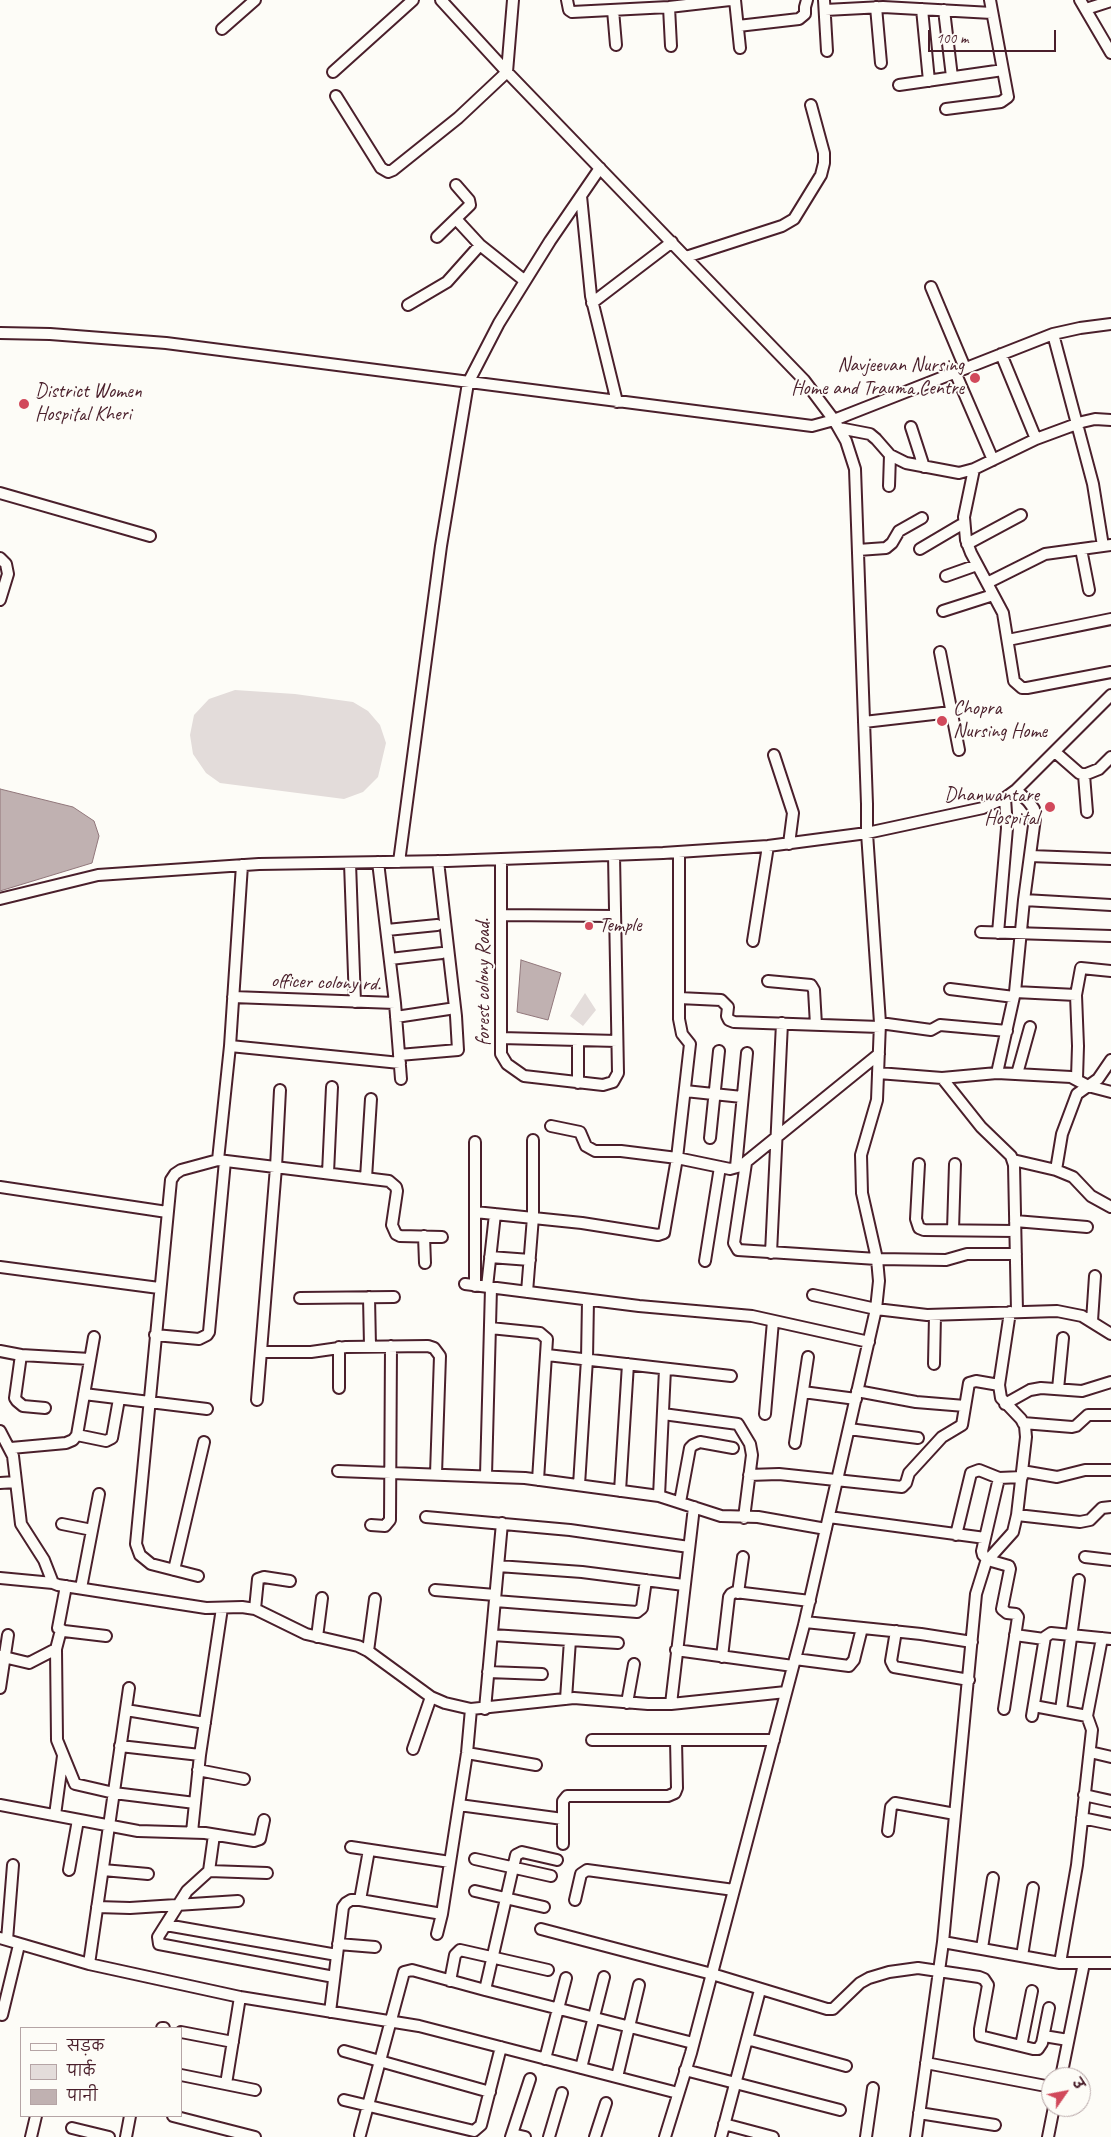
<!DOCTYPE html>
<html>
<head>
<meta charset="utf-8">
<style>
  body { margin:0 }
  #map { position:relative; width:1111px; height:2137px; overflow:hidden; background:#fdfcf7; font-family:Caveat,"Playpen Sans Deva",sans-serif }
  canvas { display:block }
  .legend { position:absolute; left:20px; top:2027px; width:162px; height:90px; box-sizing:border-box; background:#fdfcf7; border:1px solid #b5a4a5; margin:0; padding:6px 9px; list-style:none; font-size:15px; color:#4a1f2b }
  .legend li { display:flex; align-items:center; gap:10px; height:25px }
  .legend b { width:25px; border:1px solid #b5a4a5 }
  .north { position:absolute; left:1041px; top:2067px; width:50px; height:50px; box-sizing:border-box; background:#fdfcf7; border:1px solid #b5a4a5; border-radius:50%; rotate:57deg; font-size:14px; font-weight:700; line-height:20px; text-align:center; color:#4a1f2b }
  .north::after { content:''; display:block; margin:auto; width:18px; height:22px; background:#d1495b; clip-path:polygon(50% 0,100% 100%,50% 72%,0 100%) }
  .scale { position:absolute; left:928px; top:30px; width:128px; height:22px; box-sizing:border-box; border:2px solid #4a1f2b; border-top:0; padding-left:6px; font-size:15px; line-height:18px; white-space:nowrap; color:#4a1f2b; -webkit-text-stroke:4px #fdfcf7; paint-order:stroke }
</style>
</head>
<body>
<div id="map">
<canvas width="1111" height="2137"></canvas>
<ul class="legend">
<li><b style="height:6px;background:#fdfcf7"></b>सड़क</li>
<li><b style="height:14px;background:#e3dcda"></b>पार्क</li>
<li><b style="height:14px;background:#c0b1b1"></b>पानी</li>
</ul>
<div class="north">उ</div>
<div class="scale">100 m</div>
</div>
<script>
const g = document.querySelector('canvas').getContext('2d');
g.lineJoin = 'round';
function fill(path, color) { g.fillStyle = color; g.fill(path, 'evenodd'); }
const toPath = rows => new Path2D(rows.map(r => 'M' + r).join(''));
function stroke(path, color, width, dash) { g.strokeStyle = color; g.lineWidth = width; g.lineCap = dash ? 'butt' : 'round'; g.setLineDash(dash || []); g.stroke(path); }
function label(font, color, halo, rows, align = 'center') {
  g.font = font + ' Caveat,sans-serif'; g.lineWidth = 4; g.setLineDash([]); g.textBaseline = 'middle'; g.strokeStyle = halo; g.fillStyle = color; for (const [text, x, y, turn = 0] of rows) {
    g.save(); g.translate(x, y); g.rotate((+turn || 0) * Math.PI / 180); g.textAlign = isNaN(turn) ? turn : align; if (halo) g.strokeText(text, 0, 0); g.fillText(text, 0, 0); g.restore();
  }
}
fill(toPath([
  [235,690,295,694,353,702,368,711,380,725,386,743,378,777,363,792,344,799,220,783,206,773,193,754,190,735,194,715,209,699],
  [585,993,596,1010,583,1026,570,1016]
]), '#e3dcda');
const water = toPath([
  [0,789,73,807,94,821,99,836,92,863,0,891,0,789],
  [521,960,561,973,548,1020,517,1012,521,960]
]);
fill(water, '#c0b1b1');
stroke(water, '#91777b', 1);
const minor = toPath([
  [441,0,507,72,804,380,834,420,846,441,855,469,867,804,867,833,880,1023,877,1100,861,1155,862,1193,877,1259,879,1281,876,1309,804,1625,691,2053,665,2137],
  [567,0,569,10,572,12,669,7,730,0],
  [735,0,740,48],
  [824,0,827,51],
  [1080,0,1111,53],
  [669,7,671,46],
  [876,7,881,63],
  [922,9,929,81],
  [1086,9,1111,1],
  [613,10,616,45],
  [825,10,883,7,992,13],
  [944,10,952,77],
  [738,26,799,19,805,14,805,7,807,0],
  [222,29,255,0],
  [333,72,413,0],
  [899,85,1003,70],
  [336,96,381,168,388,172,393,170,458,118,507,72,513,0],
  [946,109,1001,102,1008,97,990,0],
  [581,196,591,296,617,402],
  [456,219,480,245,525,281],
  [437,237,470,205,469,200,456,185],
  [686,257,782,226,794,219,821,175,824,163,824,153,811,105],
  [931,287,965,368],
  [592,303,672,242],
  [408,305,447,282,480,245],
  [0,333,50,334,166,343,812,426,834,420,1053,334,1080,328,1111,324],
  [1053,334,1093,484,1103,546],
  [1001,354,1036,439],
  [955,372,993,460],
  [911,427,924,467],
  [839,428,870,434,876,439,890,455,906,463,959,473,974,469,1036,439,1082,422,1095,419,1111,420],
  [974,469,964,517,966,540,971,553,1003,613,1014,681,1022,688,1027,688,1111,672],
  [889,486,890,455],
  [0,493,150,536],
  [967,544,1021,515],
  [920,549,964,523],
  [1081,549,1089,590],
  [858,550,886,548,892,543,899,531,922,518],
  [0,558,6,564,8,574,0,600],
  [946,576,977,565],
  [987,583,1045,554,1111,545],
  [943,611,993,595],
  [1008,640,1111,619],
  [940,652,959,750],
  [864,722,951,712],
  [1055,752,1079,773,1084,775,1099,769,1111,757],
  [774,755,793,813,789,844],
  [1084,775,1087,812],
  [679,852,679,1019,682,1034,690,1044,677,1158,730,1169,741,1166,879,1054],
  [1030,856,1111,859],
  [501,859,501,1054,507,1064,524,1076,603,1085,613,1082,618,1073,614,855],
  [399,862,441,546,468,383,499,323,550,241,600,168],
  [350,863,355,1002],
  [0,899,98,875,259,864,447,861,663,853,768,846,867,833,983,808,1005,798,1016,790,1111,695],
  [1024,900,1111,905],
  [501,915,615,916],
  [387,930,437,925],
  [981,932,1111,936],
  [998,933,1007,828,1005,798],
  [753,941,768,846],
  [390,959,442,953],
  [768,981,811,985,814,990,816,1025],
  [950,989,1014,997],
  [1015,992,1076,995],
  [233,997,395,1003,378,862],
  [679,998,721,1000,728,1007,727,1016,729,1020,734,1022,880,1027],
  [395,1003,401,1079],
  [396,1017,449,1009],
  [880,1023,931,1030,940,1025,1007,1031],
  [501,1038,617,1041],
  [230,1046,400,1063],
  [399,1055,458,1050,456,1016,438,861],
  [878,1073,942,1078,981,1127,1011,1156,1014,1165,1017,1311],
  [997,1073,1015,992,1024,900,1035,818,1034,809,1028,801,1016,790],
  [1017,1074,1030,1027],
  [942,1078,997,1073,1071,1077,1088,1086,1111,1092],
  [1077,1078,1078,1046,1076,995,1081,968,1111,971],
  [578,1083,578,1040],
  [685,1091,742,1097],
  [710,1138,719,1051],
  [475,1142,475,1286],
  [218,1160,389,1181,396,1187,397,1191,392,1225,396,1234,400,1236,442,1237],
  [1013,1160,1056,1170,1062,1134,1077,1094,1098,1079,1111,1060],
  [746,1163,734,1243,738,1250,877,1259,946,1260,967,1254,1016,1254],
  [919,1164,916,1219,919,1228,924,1230,1015,1231],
  [736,1167,747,1053],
  [1056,1170,1073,1177,1091,1196,1111,1207],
  [328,1173,332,1087],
  [366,1178,371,1099],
  [0,1187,167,1212],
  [475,1212,582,1223,658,1235,664,1233,677,1158,621,1151,595,1151,586,1146,580,1132,551,1126],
  [1015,1221,1087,1227],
  [953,1230,955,1164],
  [424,1236,425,1263],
  [771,1253,782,1023],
  [490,1257,530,1260],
  [705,1261,720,1167],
  [0,1267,159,1288],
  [465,1284,639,1306,752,1316,869,1342],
  [487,1287,495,1214],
  [527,1292,533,1217,533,1140],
  [813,1295,876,1309,927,1315,1057,1311,1082,1316,1111,1334],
  [369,1297,370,1346],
  [300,1298,394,1297],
  [1092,1321,1095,1276],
  [490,1328,540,1333,547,1339,538,1480],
  [155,1335,199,1339,207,1335,209,1332,225,1161],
  [0,1351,21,1355],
  [261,1352,311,1352,346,1347,428,1346,434,1348,440,1356,436,1474],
  [547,1355,731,1376],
  [934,1364,935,1315],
  [339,1388,339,1347],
  [1058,1389,1063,1338],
  [857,1391,916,1402,965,1406],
  [803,1392,856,1399],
  [84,1394,207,1409],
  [257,1400,276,1167,280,1090],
  [1005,1404,1030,1390,1041,1388,1082,1391,1111,1382],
  [45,1408,23,1406,17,1401,15,1398,21,1355,90,1359],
  [663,1414,738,1424,750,1444,752,1455,744,1518],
  [765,1414,773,1321],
  [1023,1423,1072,1427,1076,1426,1088,1415,1111,1415],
  [849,1429,918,1438],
  [0,1431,13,1456,21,1524,44,1560,53,1583,58,1585,206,1608,242,1607,255,1609,306,1634,358,1646,368,1651,431,1697,445,1703,471,1709,574,1698,648,1704,671,1704,786,1692],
  [77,1435,106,1441,112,1438,119,1399],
  [795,1443,808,1357],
  [11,1448,66,1443,73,1440,77,1435,94,1337],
  [338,1471,525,1478,659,1496,721,1516,758,1517,826,1529],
  [1022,1471,1057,1477,1085,1470,1111,1470],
  [486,1475,491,1288],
  [749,1475,779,1474,902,1487,906,1483,909,1473,942,1437,962,1425,969,1383,976,1381,999,1385],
  [0,1483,16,1482],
  [579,1485,587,1359,588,1300],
  [620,1491,628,1364],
  [659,1496,665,1369],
  [680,1502,690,1448,693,1445,700,1442,733,1448],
  [1017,1515,1080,1522,1090,1520,1102,1508,1111,1507],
  [426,1517,570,1530,689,1547],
  [829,1517,985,1538],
  [62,1524,92,1530],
  [371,1525,385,1526,390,1520,391,1346],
  [956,1535,971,1473,979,1470,999,1478],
  [1085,1557,1111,1560],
  [498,1566,582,1572,684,1585],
  [174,1570,204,1442],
  [198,1576,151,1564,140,1555,136,1544,171,1180,175,1174,181,1170,218,1160,230,1046,242,865],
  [0,1578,53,1583],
  [66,1586,58,1628,64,1631,106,1636],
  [81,1588,99,1494],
  [435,1590,495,1595],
  [738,1593,743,1557],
  [495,1601,637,1612,642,1608,646,1580],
  [255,1609,258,1579,264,1577,290,1581],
  [805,1622,921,1634,972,1642],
  [896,1631,891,1661,894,1667,969,1680],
  [492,1635,618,1643],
  [1015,1635,1044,1639],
  [317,1637,322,1598],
  [56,1649,57,1740,75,1784,114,1793,195,1803],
  [676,1650,793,1666],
  [368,1651,375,1599],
  [0,1656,29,1663,56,1649,61,1630],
  [722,1657,729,1597,731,1594,735,1592,810,1601],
  [795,1659,849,1666,854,1660,862,1628],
  [488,1672,542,1674],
  [0,1688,8,1635],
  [566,1699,570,1640],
  [627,1703,634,1664],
  [671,1704,694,1507],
  [1034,1706,1087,1716,1092,1730,1077,1865,1060,1963],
  [485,1709,502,1523],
  [1004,1709,1018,1617,1016,1614,1007,1613,1002,1609,1010,1569,1009,1566,988,1560,983,1555,982,1551,999,1478,1022,1477],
  [126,1710,205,1723],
  [1061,1710,1079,1580],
  [1032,1716,1045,1637,1051,1633,1111,1639],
  [1087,1716,1102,1638],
  [592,1740,774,1740],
  [120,1746,200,1755],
  [413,1749,431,1697],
  [1090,1752,1111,1757],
  [467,1753,536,1765],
  [198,1770,244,1779],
  [1084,1795,1111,1801],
  [0,1805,138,1831,205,1833,254,1841,260,1839,264,1820],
  [459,1805,563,1819],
  [55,1815,63,1756],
  [1082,1818,1111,1824],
  [888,1831,891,1807,895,1803,955,1814],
  [192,1832,200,1755,222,1608],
  [214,1835,209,1871,187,1891,158,1937,159,1944,334,1977],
  [563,1844,563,1801,567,1796,668,1796,675,1793,677,1788,676,1740],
  [351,1847,450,1862],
  [475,1859,551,1876],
  [557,1860,522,1852,516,1855,485,1990,693,2043],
  [69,1870,78,1820],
  [103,1870,148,1874],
  [209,1871,267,1873],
  [475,1891,544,1907],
  [360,1900,369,1850],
  [575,1900,581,1874,587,1870,734,1890],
  [97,1907,130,1908,238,1901],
  [166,1925,337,1955],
  [541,1929,712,1974,827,2009,833,2009,860,1983,869,1978,889,1972,918,1968,979,1977,984,1979,988,1985,980,2029,980,2036,1033,2049,1038,2049,1042,2043,1049,2008],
  [437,1934,442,1914],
  [0,1938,89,1964,240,1997,419,2026,678,2093],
  [7,1940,13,1865],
  [943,1942,1060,1963,1111,1963],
  [338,1944,375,1947],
  [982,1948,993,1878],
  [1022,1956,1033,1888],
  [89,1964,129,1688],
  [450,1981,455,1955,460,1950,548,1970],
  [330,2012,343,1907,346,1903,351,1900,360,1900,442,1914,467,1753,471,1709],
  [2,2015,19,1945],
  [162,2028,164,2028],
  [181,2032,233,2042],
  [1044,2036,1068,2040],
  [747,2039,846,2066],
  [1021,2046,1032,1991],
  [344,2051,490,2092],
  [545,2059,566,1978],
  [926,2063,1051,2087],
  [581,2068,604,1977],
  [685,2070,840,2110],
  [181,2075,255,2090],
  [617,2077,639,1985],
  [1061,2077,1084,1963],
  [226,2084,240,1997],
  [344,2100,474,2131,481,2125,501,2047],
  [919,2113,995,2125],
  [173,2116,255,2137],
  [724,2124,773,2137],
  [72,2128,109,2137],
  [512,2134,525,2137],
  [360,2135,404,1972,412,1970,485,1990],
  [31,2137,36,2116],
  [126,2137,130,2116],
  [511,2137,530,2079],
  [549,2137,562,2093],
  [595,2137,606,2103],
  [721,2137,760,1990],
  [866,2137,873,2088],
  [916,2137,943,1942,976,1594,986,1562,1013,1532,1017,1515,1026,1437,1025,1426,1021,1419,1001,1398,999,1385,1010,1312],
  [1048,2137,1054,2107]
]);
stroke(minor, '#4a1f2b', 14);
stroke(minor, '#fdfcf7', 10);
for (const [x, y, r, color] of [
  [975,378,6,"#d1495b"],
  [24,404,6,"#d1495b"],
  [942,721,6,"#d1495b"],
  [1050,807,6,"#d1495b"],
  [589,926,5,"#d1495b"]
]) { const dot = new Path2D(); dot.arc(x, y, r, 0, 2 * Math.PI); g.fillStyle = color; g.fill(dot); stroke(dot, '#fdfcf7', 2); }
label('20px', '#4a1f2b', '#fdfcf7', [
  ["Navjeevan Nursing",964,366,"right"],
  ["Home and Trauma Centre",964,389,"right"],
  ["District Women",35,392],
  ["Hospital Kheri",35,415],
  ["Chopra",953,709],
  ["Nursing Home",953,732],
  ["Dhanwantare",1039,796,"right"],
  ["Hospital",1039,819,"right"],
  ["Temple",599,926]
], 'left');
label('20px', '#4a1f2b', '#fdfcf7', [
  ["forest colony Road.",484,982,-90],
  ["officer colony rd.",326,983,2]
]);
</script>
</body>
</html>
